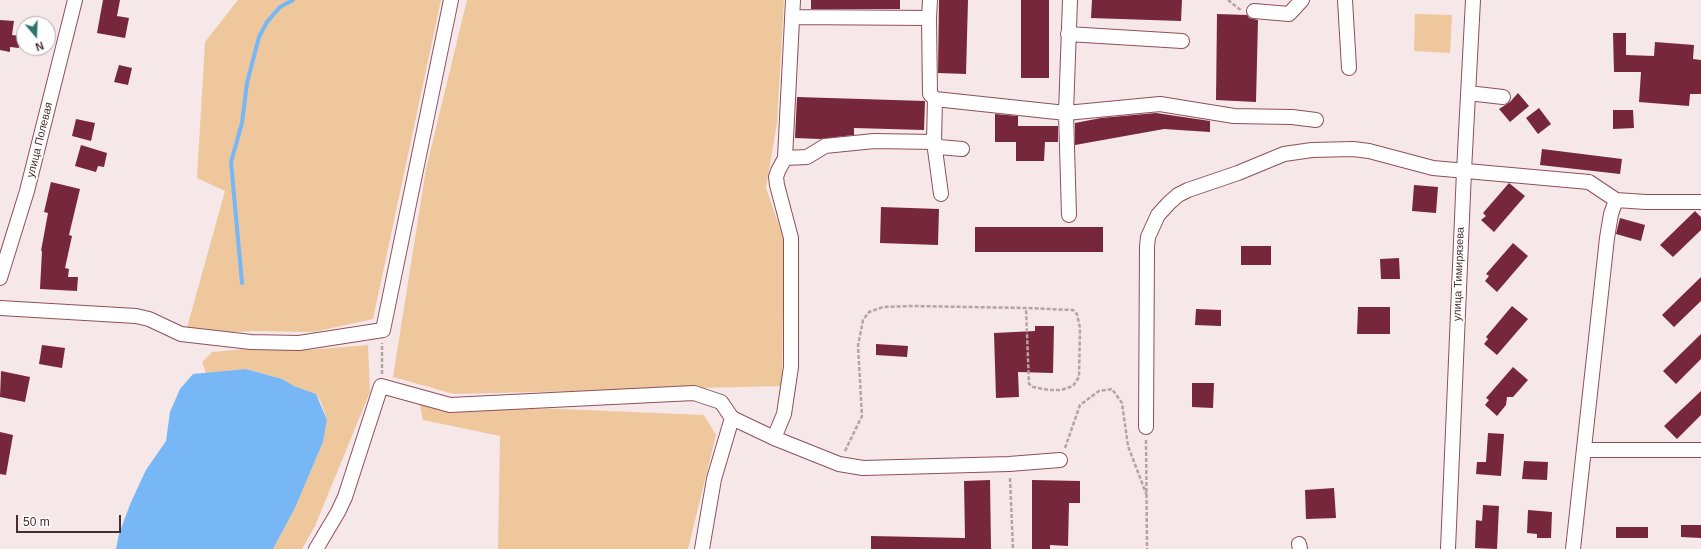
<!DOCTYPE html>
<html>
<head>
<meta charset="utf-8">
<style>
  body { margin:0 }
  #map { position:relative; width:1701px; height:549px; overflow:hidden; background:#f6e7e9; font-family:Helvetica,sans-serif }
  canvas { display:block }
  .north { position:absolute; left:16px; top:16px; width:40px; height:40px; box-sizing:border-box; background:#fff; border:1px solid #b7abad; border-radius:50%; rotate:161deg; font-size:11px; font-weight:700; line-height:16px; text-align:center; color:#4a2d32 }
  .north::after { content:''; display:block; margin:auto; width:14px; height:18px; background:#2d7670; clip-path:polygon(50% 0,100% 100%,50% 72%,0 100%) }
  .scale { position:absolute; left:16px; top:515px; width:105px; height:18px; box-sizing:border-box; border:2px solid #4a2d32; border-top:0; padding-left:5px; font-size:12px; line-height:14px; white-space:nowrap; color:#4a2d32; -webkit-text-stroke:3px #fff; paint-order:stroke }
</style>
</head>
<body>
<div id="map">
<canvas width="1701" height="549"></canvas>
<div class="north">N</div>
<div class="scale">50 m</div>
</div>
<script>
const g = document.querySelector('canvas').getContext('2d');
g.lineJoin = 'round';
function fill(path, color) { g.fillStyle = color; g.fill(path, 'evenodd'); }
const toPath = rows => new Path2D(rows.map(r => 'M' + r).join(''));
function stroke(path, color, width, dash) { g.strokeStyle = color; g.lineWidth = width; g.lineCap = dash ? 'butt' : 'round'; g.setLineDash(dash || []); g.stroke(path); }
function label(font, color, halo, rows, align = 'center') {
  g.font = font + ' Helvetica,sans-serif'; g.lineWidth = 4; g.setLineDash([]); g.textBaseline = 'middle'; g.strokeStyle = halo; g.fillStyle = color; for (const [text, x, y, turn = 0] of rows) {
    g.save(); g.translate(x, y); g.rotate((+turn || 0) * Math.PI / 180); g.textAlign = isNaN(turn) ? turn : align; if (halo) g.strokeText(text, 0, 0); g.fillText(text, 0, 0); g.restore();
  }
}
fill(toPath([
  [238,0,441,0,373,319,314,332,253,331,185,335,225,191,197,178,205,42],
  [467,0,784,0,777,123,766,188,784,240,782,386,454,394,393,377,426,169],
  [1415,14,1452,15,1450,53,1414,51],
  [368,345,370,392,315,526,302,549,273,549,295,508,323,442,327,420,321,402,316,394,294,386,282,379,246,369,206,373,202,362,212,352,259,348,307,350],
  [420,405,560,409,704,415,716,435,688,549,498,549,500,436,423,420]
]), '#efc79d');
fill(toPath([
  [246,369,282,379,294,386,316,394,327,420,323,442,295,508,273,549,116,549,119,534,131,502,146,470,166,441,170,412,180,389,193,374]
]), '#77b7f5');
stroke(toPath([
  [242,283,231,162,242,123,247,83,259,37,267,22,280,7,293,0]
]), '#77b7f5', 4);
fill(toPath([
  [103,0,120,0,117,16,129,18,125,38,97,33],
  [811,0,900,0,900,9,811,9],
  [939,0,968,0,966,74,938,73],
  [1021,0,1049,0,1049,78,1021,78],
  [1092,0,1182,0,1181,21,1091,18],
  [1217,14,1247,15,1249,18,1258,20,1256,102,1216,100],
  [0,20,14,21,12,35,20,36,19,48,10,47,10,52,0,50],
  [1613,33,1626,33,1626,55,1654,56,1655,42,1694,45,1693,59,1701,60,1701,94,1690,94,1689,106,1639,102,1641,72,1614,72],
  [119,65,132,68,128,85,114,82],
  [1518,93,1529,106,1510,122,1499,109,1510,102],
  [797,97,925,101,924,130,854,128,854,135,820,139,795,138],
  [1539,108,1551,124,1538,134,1526,118],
  [1613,110,1633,110,1634,128,1613,129],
  [1156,113,1210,121,1210,132,1164,129,1075,145,1075,123,1101,118],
  [995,114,1018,116,1018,126,1058,126,1058,142,1045,142,1044,161,1016,161,1016,142,995,142],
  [76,119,95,123,91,141,72,136],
  [81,145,107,153,104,167,98,166,96,172,75,166],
  [1542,149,1622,159,1620,174,1540,165],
  [51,182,80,189,69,235,72,236,65,268,69,269,68,277,78,277,77,291,40,289,42,251,41,251,48,213,44,212],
  [1509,183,1525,196,1494,232,1481,220,1486,216,1483,213],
  [1414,185,1438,187,1436,213,1412,211],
  [881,207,939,209,938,245,880,243],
  [1695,211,1701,217,1701,230,1673,257,1660,245],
  [1620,218,1645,225,1641,241,1616,234],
  [975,227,1103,227,1103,252,975,252],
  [1513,243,1528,256,1497,292,1485,281,1489,276,1486,274],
  [1241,246,1271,246,1271,265,1241,265],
  [1399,258,1400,279,1381,279,1380,259],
  [1701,277,1701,301,1674,327,1662,315],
  [1512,306,1528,319,1497,355,1484,344,1488,339,1486,337],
  [1358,307,1390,307,1390,334,1357,334],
  [1196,309,1221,310,1221,326,1195,325],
  [1035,326,1054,326,1053,373,1018,372,1019,397,996,398,994,333,1035,331],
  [1701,334,1701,359,1676,384,1663,371],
  [876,344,908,346,907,357,876,355],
  [42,345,65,348,62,368,39,364],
  [1513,367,1528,380,1513,397,1507,397,1506,405,1497,416,1485,405,1489,400,1486,398],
  [1,371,30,377,25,402,0,397],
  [1192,383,1214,383,1213,408,1192,407],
  [1701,391,1701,415,1677,439,1664,426],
  [0,432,13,435,6,475,0,474],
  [1488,433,1504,434,1501,476,1476,474,1477,462,1486,462],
  [1524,461,1548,462,1547,480,1522,479],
  [990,480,991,549,871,549,871,536,965,538,964,481],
  [1032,480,1080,481,1080,503,1069,503,1068,546,1050,545,1050,549,1032,549],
  [1334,488,1336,518,1306,519,1305,490],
  [1483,505,1499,506,1497,549,1475,548,1476,520,1482,521],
  [1528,510,1552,512,1551,538,1537,538,1537,534,1527,533],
  [1681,525,1701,525,1701,538,1681,537],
  [1616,527,1648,527,1648,538,1616,538]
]), '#76273b');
const minor = toPath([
  [793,0,785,158,807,157,825,146,874,141,934,142,935,99,1066,113,1160,104,1234,116,1292,117,1316,120],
  [930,0,929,18,930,94,935,99],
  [1345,0,1349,68],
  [1254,11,1289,14,1302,0],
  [792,17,929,18],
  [1068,34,1182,41],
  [1468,93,1503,97],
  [934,142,941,194],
  [934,142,939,147,962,149],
  [1069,215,1066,113,1070,0],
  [0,278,27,191,75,0],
  [0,308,136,316,149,319,181,334,251,342,299,343,383,330,451,0],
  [732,418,774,438,839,464,863,468,1009,464,1060,460],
  [1146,427,1147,247,1148,237,1158,215,1169,203,1178,195,1188,190,1238,173,1284,154,1312,150,1353,149,1369,151,1433,168,1589,182,1616,200,1646,202,1701,202],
  [774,438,784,414,791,367,791,238,777,185,776,177,778,171,785,158],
  [1584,450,1701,450],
  [1299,544,1300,549],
  [316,549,338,512,345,497,381,386,450,405,694,393,721,402,732,418,714,479,702,549],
  [1448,549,1464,171,1473,0],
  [1573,549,1607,238,1611,214,1616,200]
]);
stroke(minor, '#8e4f5b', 16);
stroke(toPath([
  [1228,0,1242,11],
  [382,374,382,343],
  [1146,440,1147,549],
  [1065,448,1080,405,1099,391,1112,389,1122,403,1128,446,1147,496],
  [845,451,862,416,858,346,863,320,869,312,883,307,912,306,1026,308,1073,310,1077,314,1080,328,1079,377,1073,386,1061,390,1049,390,1033,387,1029,384,1026,308],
  [1010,478,1013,549]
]), '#b7a2a6', 2.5, [4, 2]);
stroke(minor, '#fff', 14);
label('11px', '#4a2d32', '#fff', [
  ["улица Полевая",40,140,-76],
  ["улица Тимирязева",1459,274,-88]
]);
</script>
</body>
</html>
